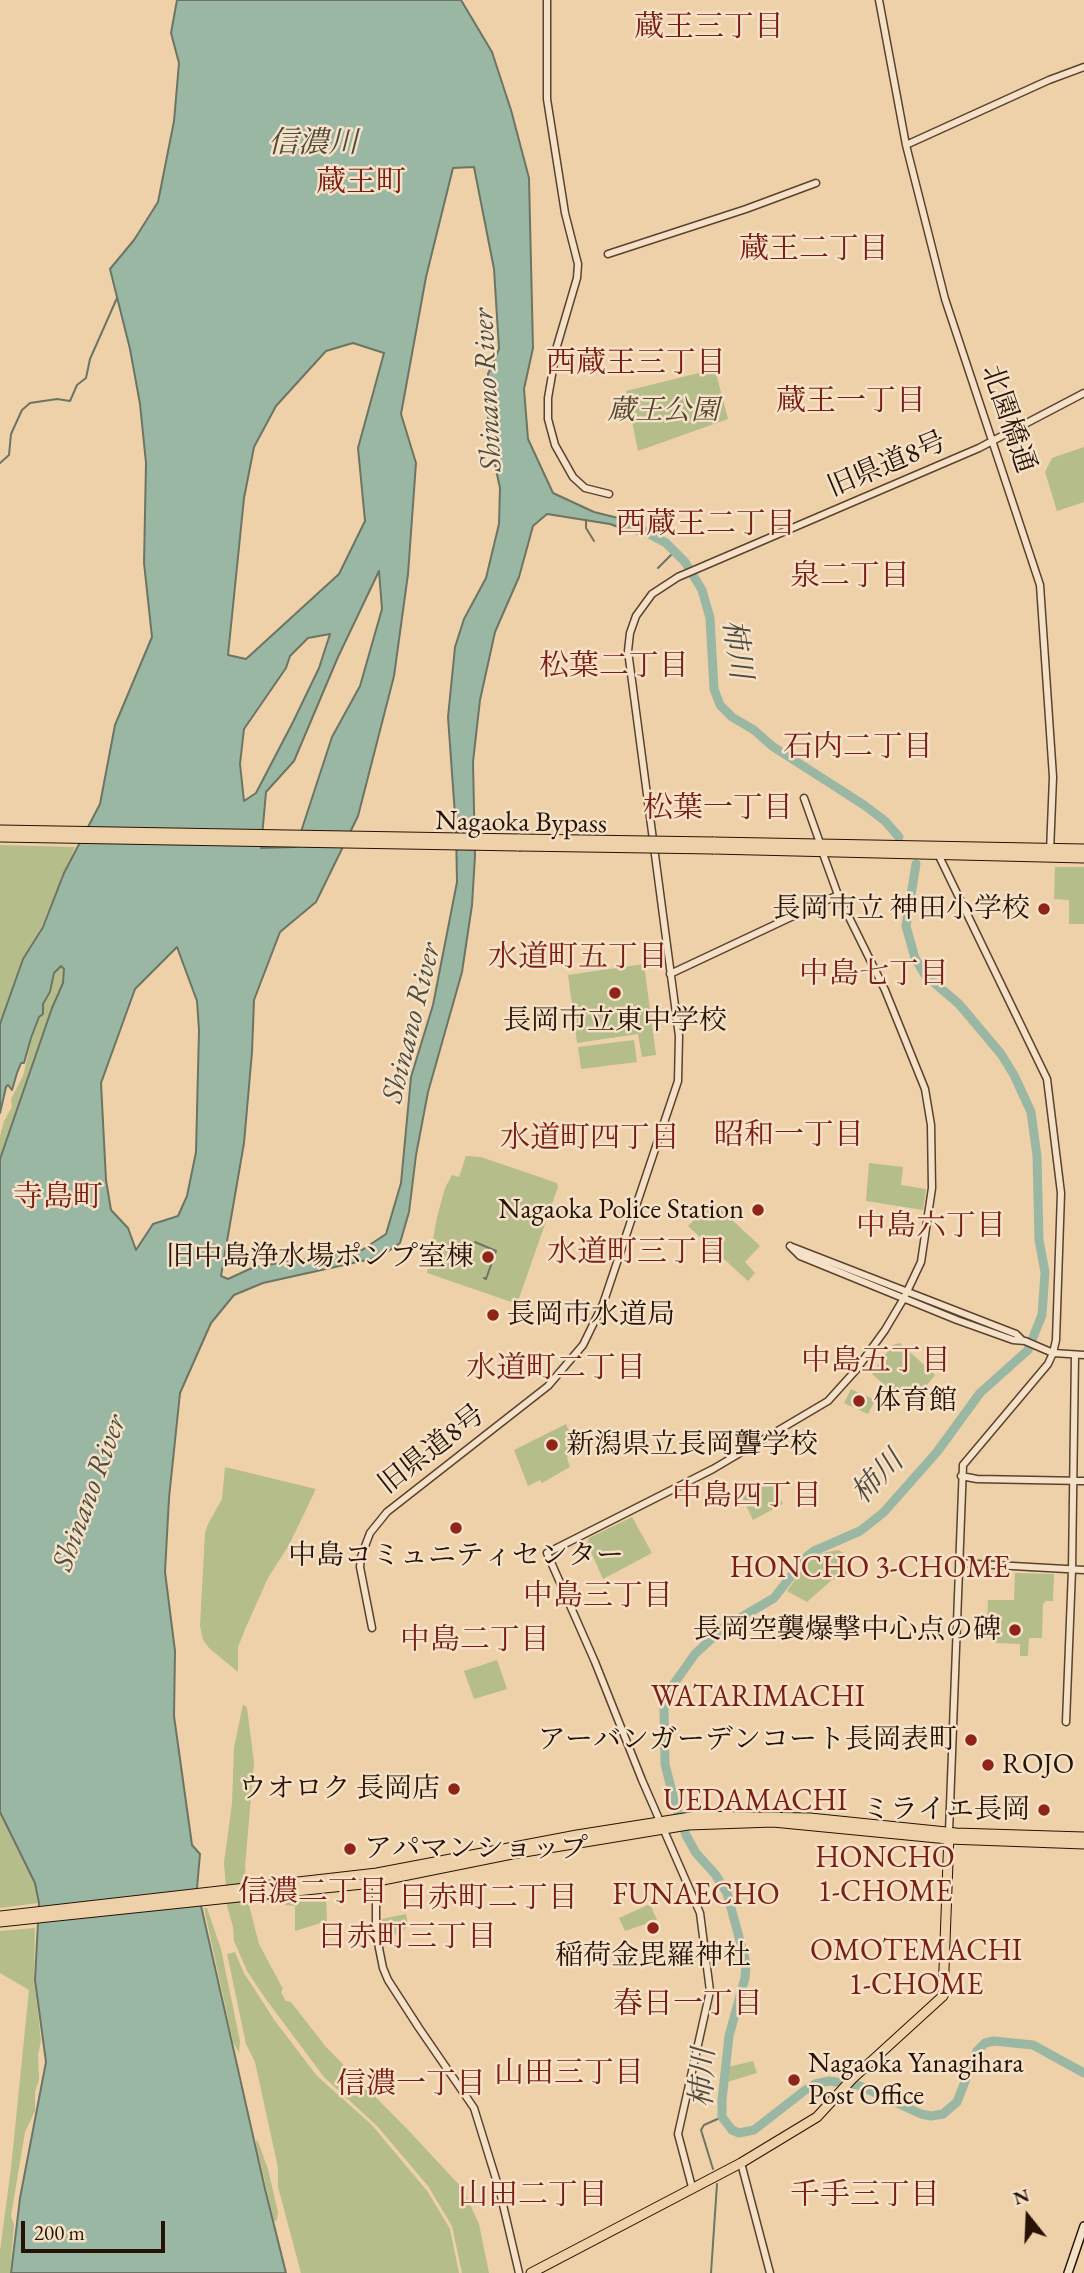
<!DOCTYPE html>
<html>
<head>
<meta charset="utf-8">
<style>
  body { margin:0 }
  #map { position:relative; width:1084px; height:2273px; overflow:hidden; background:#efd1a9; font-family:"EB Garamond",serif }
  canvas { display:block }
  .north { position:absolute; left:993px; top:2182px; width:70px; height:70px; -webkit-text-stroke:5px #f5e1c7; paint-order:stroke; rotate:342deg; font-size:19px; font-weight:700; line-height:28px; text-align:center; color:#271305 }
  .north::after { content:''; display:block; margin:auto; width:24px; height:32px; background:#271305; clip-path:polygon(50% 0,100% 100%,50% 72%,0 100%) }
  .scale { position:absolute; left:21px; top:2221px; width:144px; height:32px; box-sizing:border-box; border:4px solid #271305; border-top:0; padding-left:9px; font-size:21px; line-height:24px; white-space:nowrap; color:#271305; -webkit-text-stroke:5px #f5e1c7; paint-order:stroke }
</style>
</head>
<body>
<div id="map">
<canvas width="1084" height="2273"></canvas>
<div class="north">N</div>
<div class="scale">200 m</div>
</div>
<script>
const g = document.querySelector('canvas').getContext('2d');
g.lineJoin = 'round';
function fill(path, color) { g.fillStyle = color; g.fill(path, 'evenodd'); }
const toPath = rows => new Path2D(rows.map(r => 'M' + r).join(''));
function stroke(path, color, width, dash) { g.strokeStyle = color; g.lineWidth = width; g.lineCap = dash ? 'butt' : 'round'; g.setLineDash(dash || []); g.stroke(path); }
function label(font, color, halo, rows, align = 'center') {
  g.font = font + ' "EB Garamond","Noto Serif JP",serif'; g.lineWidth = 5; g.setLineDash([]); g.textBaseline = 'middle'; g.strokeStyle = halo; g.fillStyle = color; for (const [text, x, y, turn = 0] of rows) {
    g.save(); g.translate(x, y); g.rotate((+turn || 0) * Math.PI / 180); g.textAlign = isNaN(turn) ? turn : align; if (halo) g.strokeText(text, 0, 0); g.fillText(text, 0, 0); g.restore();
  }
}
fill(toPath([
  [715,369,728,419,638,451,626,391],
  [1084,447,1084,502,1057,511,1045,472,1052,458],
  [0,845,75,847,42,926,22,959,0,1022],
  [1055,867,1084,867,1084,924,1069,924,1069,900,1054,899],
  [644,964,656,1055,642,1057,638,1034,577,1043,568,975],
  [60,966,64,969,63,983,52,1008,0,1157,0,1136,4,1121,12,1107,11,1099,23,1076,32,1038,40,1017,44,1014,44,1004,51,993,55,973],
  [634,1040,637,1062,581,1069,578,1047],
  [466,1156,481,1157,557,1183,558,1187,517,1304,427,1273,437,1217,445,1188,452,1175,459,1177],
  [869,1163,903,1167,901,1185,926,1189,923,1210,866,1201],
  [712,1201,760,1246,745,1262,755,1273,748,1281,688,1226],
  [900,1343,935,1375,914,1401,888,1388,872,1374,892,1345],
  [851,1389,875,1400,868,1414,844,1403],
  [566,1424,574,1441,567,1458,570,1467,542,1483,540,1480,528,1486,514,1450],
  [225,1467,316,1489,289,1545,268,1578,246,1627,238,1647,238,1672,209,1648,203,1640,200,1626,205,1533,208,1524,222,1499],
  [772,1482,783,1504,753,1520,742,1497],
  [632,1517,652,1553,603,1579,587,1543,589,1538],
  [839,1550,843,1553,850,1572,843,1579,836,1578,832,1580,807,1602,787,1591,807,1563,822,1553],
  [1015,1573,1054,1574,1053,1601,1046,1601,1043,1604,1042,1638,1029,1638,1028,1656,1020,1656,1020,1644,996,1643,997,1621,987,1621,988,1600,1014,1600],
  [497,1660,507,1689,474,1699,464,1671],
  [243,1704,247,1708,254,1762,245,1867,247,1883,226,1887,224,1863,232,1803,234,1748],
  [0,1812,35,1883,39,1903,0,1908],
  [326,1897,327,1921,295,1931,295,1906,285,1905,286,1901],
  [243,1900,248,1901,259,1944,283,1989,281,1992,286,2001,291,2002,326,2047,411,2133,463,2189,479,2224,489,2273,462,2273,452,2226,428,2186,377,2126,324,2077,265,1998,247,1971,234,1941,233,1927,226,1902],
  [650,1904,657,1920,625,1931,619,1918],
  [204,1908,207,1908,221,1949,240,2041,239,2053,233,2042],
  [406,1914,408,1925,403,1931,384,1939,382,1919],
  [35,1928,34,1980,41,2040,38,2056,39,2080,35,2092,35,2111,25,2132,11,2216,14,2225,10,2273,0,2273,0,2251,11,2168,29,1990,0,1973,0,1931],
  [235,1952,244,1973,275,2021,317,2076,371,2124,428,2192,450,2229,459,2273,301,2273,278,2187,278,2168,255,2062,246,2044,227,1954],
  [753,2061,757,2073,727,2082,728,2067],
  [257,2139,268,2169,278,2212,277,2220,274,2221,256,2144]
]), '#b5bd8b');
const water = toPath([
  [177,0,461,0,492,52,511,110,529,178,533,348,524,389,528,439,553,493,594,512,630,521,634,518,643,522,637,534,610,524,547,514,533,526,519,577,495,632,480,700,473,762,475,856,472,905,462,972,428,1092,416,1155,409,1212,400,1243,380,1257,263,1283,234,1295,211,1323,180,1393,169,1498,165,1572,175,1651,174,1716,192,1845,200,1854,197,1888,265,2189,286,2273,11,2273,20,2198,46,2062,35,1980,39,1903,35,1883,0,1812,0,1159,52,1008,63,983,64,969,61,966,54,973,50,992,43,1004,43,1014,39,1017,31,1038,24,1063,21,1063,17,1073,12,1090,8,1085,6,1087,0,1113,0,1024,23,959,43,927,64,873,100,804,115,725,152,637,144,563,146,463,140,404,130,349,110,269,134,240,158,202,174,121,179,63,171,33,177,0],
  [474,167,494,269,499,349,488,374,488,433,500,488,499,524,486,578,464,619,455,647,448,717,456,829,457,882,433,1005,411,1077,401,1183,386,1234,362,1250,254,1267,228,1279,221,1276,244,1143,252,1052,254,1000,280,932,316,902,358,816,394,676,408,574,416,463,401,414,426,277,453,168,474,167],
  [353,343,384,353,358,448,365,521,339,574,246,659,228,655,244,498,254,447,276,406,326,351,353,343],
  [379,571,382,609,360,686,332,737,296,847,261,848,266,792,294,761,338,657,379,571],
  [330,634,319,668,293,722,256,793,244,801,240,764,244,729,286,668,290,656,308,638,330,634],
  [177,947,197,1001,199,1030,196,1152,187,1196,178,1216,153,1224,136,1250,128,1228,111,1210,106,1180,101,1083,135,989,177,947]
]);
fill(water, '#9ab7a4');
stroke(water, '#6c7564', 2);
stroke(toPath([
  [0,463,9,455,11,434,22,410,30,403,57,399,70,401,77,385,86,378,90,359,117,298],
  [586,520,586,528,594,541],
  [658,568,675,551],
  [475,1242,496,1251,486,1279,484,1278],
  [713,2169,701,2130,704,2125,722,2117],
  [711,2273,717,2184]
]), '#6c7564', 2);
stroke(toPath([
  [642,530,666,543,685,562,702,590,710,618,714,689,720,705,732,717,754,730,772,746,864,805,885,821,899,837],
  [916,864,906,926,915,958,925,975,959,1004,1001,1054,1014,1075,1031,1112,1037,1156,1039,1240,1045,1272,1042,1315,1028,1350,980,1393,937,1452,883,1513,860,1531,814,1551,806,1557,774,1598,723,1628,695,1654,673,1685,664,1708,665,1764,675,1804,686,1835,696,1853,715,1874,727,1893,746,1963,745,1978,729,2036,722,2100,722,2117,732,2130,739,2133,754,2130,804,2091,815,2084,829,2081,858,2085,921,2114,931,2116,943,2114,957,2102,977,2051,985,2043,994,2041,1033,2045,1084,2073]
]), '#9ab7a4', 9);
const tertiary = toPath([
  [547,0,547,99,565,213,578,264,577,278,557,346,548,398,548,419,555,445,573,477,585,488,609,494],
  [879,0,906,145,945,299,1040,585,1053,777,1050,852],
  [906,145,1049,80,1084,67],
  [608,254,746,209,816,183],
  [804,798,820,843],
  [938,854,1047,1079,1061,1193,1056,1340,1053,1353,1048,1364,963,1465,949,1832],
  [670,974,838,895],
  [790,1246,800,1256,957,1320,1013,1340,1025,1341,1053,1353,1084,1355],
  [792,1247,1016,1334,1021,1339],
  [961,1476,977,1479,1084,1481],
  [959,1563,1084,1570],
  [372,1628,360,1567,361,1557,370,1533,387,1512,548,1386,583,1345,603,1304,678,1081,679,1036,628,651,630,633,636,616,652,594,678,577,979,448,1084,393],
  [1066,1722,1072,1570,1075,1355],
  [376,1882,376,1933,383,1968,388,1980,419,2028,474,2108,500,2192,519,2273],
  [741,2163,770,2273],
  [692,2187,678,2134,710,1991,700,1913,642,1780,595,1662,547,1553,713,1469,828,1401,856,1370,885,1330,904,1298,921,1262,932,1188,931,1125,925,1089,885,990,838,895,822,851]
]);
const secondary = toPath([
  [1068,2273,1084,2226]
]);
const trunk = toPath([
  [0,830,520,839],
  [0,837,519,846],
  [713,842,1084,849],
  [713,849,1084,858],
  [0,1916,377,1873,577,1835,697,1816,810,1818,956,1833,1084,1837],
  [0,1922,363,1884,512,1854,688,1825,773,1822,948,1839,1084,1844],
  [531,2273,741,2163,817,2117,852,2079,943,1996,949,1834]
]);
stroke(tertiary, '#59422e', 9);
stroke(secondary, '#271305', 10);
stroke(trunk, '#271305', 11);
stroke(tertiary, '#f5e1c7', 6);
stroke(secondary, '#f5e1c7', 7);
stroke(trunk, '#efd1a9', 9);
const trunkBridge = toPath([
  [520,839,713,842],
  [519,846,713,849]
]);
stroke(trunkBridge, '#271305', 11, []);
stroke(trunkBridge, '#efd1a9', 9);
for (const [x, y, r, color] of [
  [1044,909,7,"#8f2418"],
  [615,993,7,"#8f2418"],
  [758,1210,7,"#8f2418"],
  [488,1257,7,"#8f2418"],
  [493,1315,7,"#8f2418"],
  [859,1401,7,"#8f2418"],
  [552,1445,7,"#8f2418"],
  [456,1528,7,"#8f2418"],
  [1015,1630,7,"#8f2418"],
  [971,1740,7,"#8f2418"],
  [988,1765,7,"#8f2418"],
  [454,1789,7,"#8f2418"],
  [1044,1810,7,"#8f2418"],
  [350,1849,7,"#8f2418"],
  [653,1928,7,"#8f2418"],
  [794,2080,7,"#8f2418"]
]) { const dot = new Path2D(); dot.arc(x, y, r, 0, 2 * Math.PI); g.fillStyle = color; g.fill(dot); stroke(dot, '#f5e1c7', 2.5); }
label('italic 28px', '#52462d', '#f5e1c7', [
  ["蔵王公園",663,411]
]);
label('28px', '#271305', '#f5e1c7', [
  ["北園橋通",1008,419,71],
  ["旧県道8号",887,465,-23],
  ["Nagaoka Bypass",521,823,1],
  ["旧県道8号",432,1450,-38]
]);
label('28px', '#271305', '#f5e1c7', [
  ["長岡市立 神田小学校",1030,909],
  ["長岡市立東中学校",615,1021,"center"],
  ["Nagaoka Police Station",744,1210],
  ["旧中島浄水場ポンプ室棟",474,1257],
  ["長岡市水道局",507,1315,"left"],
  ["体育館",873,1401,"left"],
  ["新潟県立長岡聾学校",566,1445,"left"],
  ["中島コミュニティセンター",456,1556,"center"],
  ["長岡空襲爆撃中心点の碑",1001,1630],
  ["アーバンガーデンコート長岡表町",957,1740],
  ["ROJO",1002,1765,"left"],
  ["ウオロク 長岡店",440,1789],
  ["ミライエ長岡",1030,1810],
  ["アパマンショップ",364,1849,"left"],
  ["稲荷金毘羅神社",653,1956,"center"],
  ["Nagaoka Yanagihara",808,2064,"left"],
  ["Post Office",808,2096,"left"]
], 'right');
label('30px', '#7a1f14', '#f5e1c7', [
  ["蔵王三丁目",709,28],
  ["蔵王町",361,183],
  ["蔵王二丁目",814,250],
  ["西蔵王三丁目",636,364],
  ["蔵王一丁目",851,402],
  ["西蔵王二丁目",706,525],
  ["泉二丁目",850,577],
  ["松葉二丁目",614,667],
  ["石内二丁目",858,748],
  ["松葉一丁目",718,809],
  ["水道町五丁目",578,958],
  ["中島七丁目",874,975],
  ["昭和一丁目",789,1136],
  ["水道町四丁目",590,1139],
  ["寺島町",58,1198],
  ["中島六丁目",931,1227],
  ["水道町三丁目",637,1253],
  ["中島五丁目",876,1362],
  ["水道町二丁目",556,1369],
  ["中島四丁目",747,1497],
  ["HONCHO 3-CHOME",870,1569],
  ["中島三丁目",598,1597],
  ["中島二丁目",475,1641],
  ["WATARIMACHI",758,1698],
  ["UEDAMACHI",755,1802],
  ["HONCHO",885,1859],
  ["1-CHOME",885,1893],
  ["信濃二丁目",313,1893],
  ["FUNAECHO",696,1896],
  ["日赤町二丁目",488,1899],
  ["日赤町三丁目",407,1938],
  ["OMOTEMACHI",916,1952],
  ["1-CHOME",916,1986],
  ["春日一丁目",688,2005],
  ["山田三丁目",569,2074],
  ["信濃一丁目",411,2085],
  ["山田二丁目",533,2196],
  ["千手三丁目",865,2196]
]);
label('italic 30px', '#4f4c3d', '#f5e1c7', [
  ["信濃川",313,144],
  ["Shinano River",488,390,-93],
  ["柿川",736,649,82],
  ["Shinano River",412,1023,-76],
  ["柿川",878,1478,-46],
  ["Shinano River",90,1493,-70],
  ["柿川",704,2078,-88]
]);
</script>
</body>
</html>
